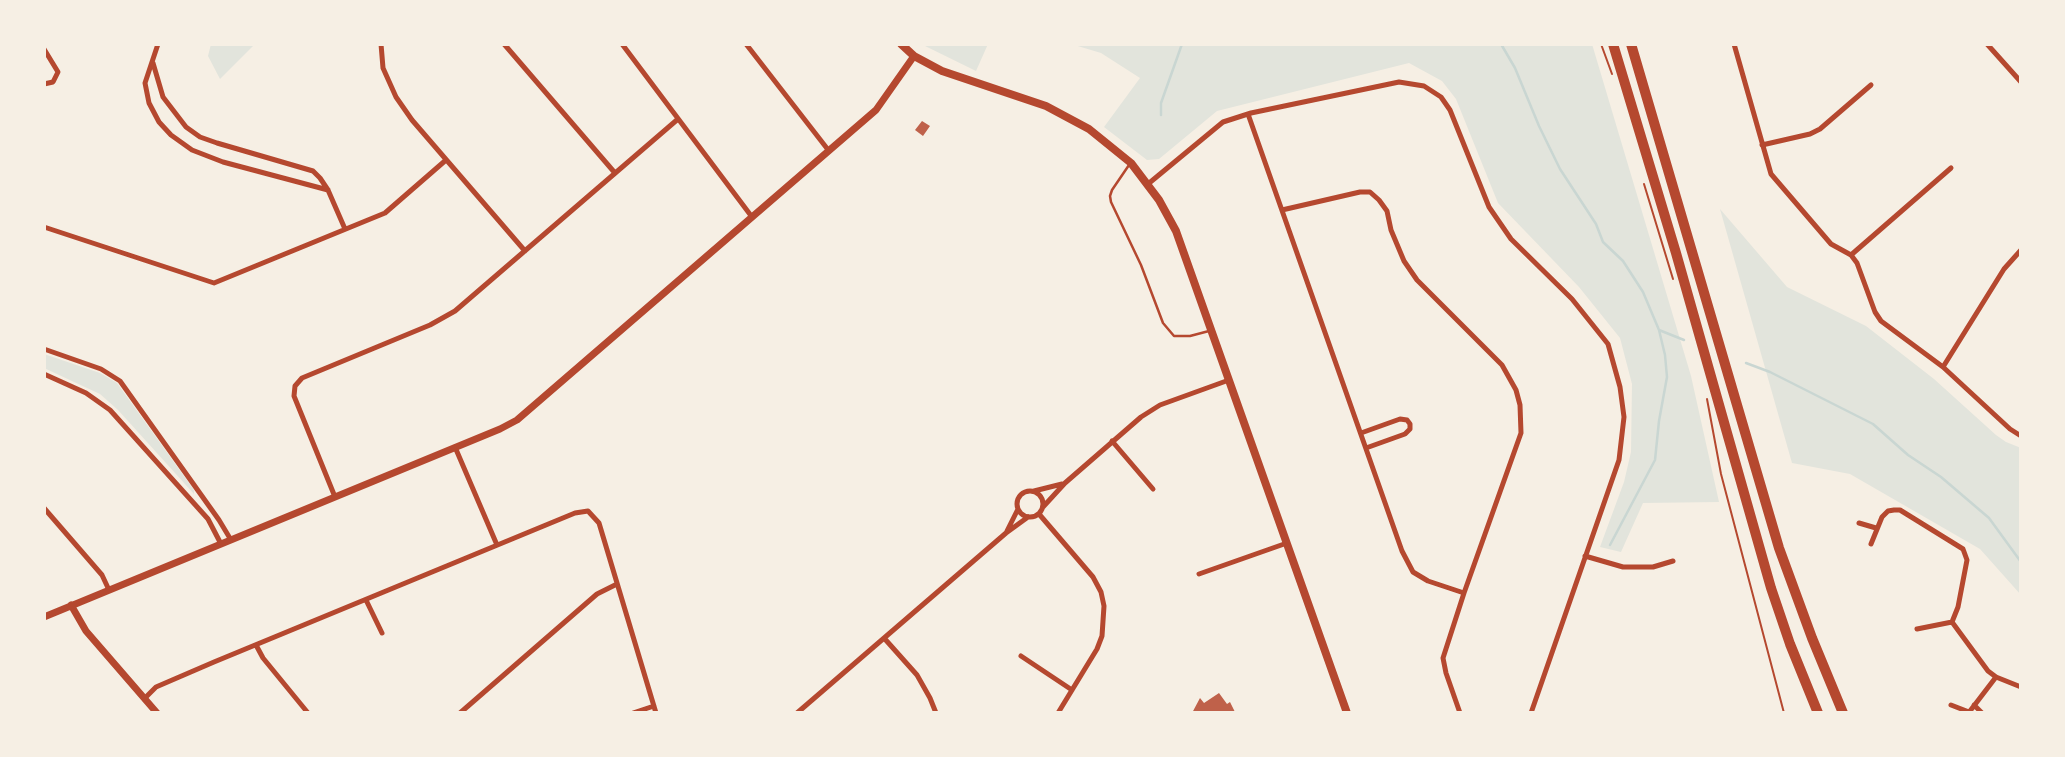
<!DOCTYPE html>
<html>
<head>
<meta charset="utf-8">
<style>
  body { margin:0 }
  #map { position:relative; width:2065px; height:757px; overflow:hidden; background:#f6efe4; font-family:"Zilla Slab",serif }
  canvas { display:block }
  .frame { position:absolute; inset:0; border:46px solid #f6efe4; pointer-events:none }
</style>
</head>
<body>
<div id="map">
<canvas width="2065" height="757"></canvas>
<div class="frame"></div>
</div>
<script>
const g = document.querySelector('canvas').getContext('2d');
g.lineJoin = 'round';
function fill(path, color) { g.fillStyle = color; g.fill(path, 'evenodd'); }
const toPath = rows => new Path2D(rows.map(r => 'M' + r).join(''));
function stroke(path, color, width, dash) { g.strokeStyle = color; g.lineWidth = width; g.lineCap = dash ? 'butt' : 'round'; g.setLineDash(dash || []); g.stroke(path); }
fill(toPath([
  [211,44,255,44,220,79,208,56],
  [921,44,988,44,976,71],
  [1071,44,1592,44,1691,376,1719,502,1643,503,1621,552,1600,547,1624,482,1631,452,1632,384,1620,338,1579,287,1498,203,1456,99,1442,81,1409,63,1217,111,1159,159,1147,160,1104,127,1140,78,1101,53],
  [1720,209,1787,287,1866,326,1934,379,1996,435,2006,442,2021,448,2021,595,1980,549,1850,474,1792,463],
  [44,354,100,373,117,383,194,490,194,494,118,410,100,394,44,368]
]), '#e2e4dc');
stroke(toPath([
  [1501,44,1515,68,1539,126,1560,169,1596,224,1603,242,1623,261,1643,292,1659,330,1665,355,1667,377,1659,421,1655,460,1610,545],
  [1161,115,1161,103,1182,44],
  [1659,330,1684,340],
  [1746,363,1770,372,1873,424,1908,455,1941,477,1989,518,2021,562]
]), '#c9d6d2', 2.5);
fill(toPath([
  [922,121,930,126,923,136,915,130],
  [1219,693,1227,704,1230,702,1235,712,1233,713,1192,713,1200,698,1204,703]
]), '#bf614a');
stroke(toPath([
  [1601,44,1612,74],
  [1644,184,1673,279],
  [1707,399,1721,474,1784,713]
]), '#b5482f', 2);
stroke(toPath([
  [1129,165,1112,190,1110,196,1111,202,1141,265,1163,323,1174,336,1190,336,1209,331]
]), '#b5482f', 2.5);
stroke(toPath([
  [158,44,145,83,149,103,159,122,171,135,192,150,223,162,328,190],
  [381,44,383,68,396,97,412,120,525,251],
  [504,44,615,173],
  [622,44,752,217],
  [746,44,829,151],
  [1734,44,1771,174,1831,244,1851,255,1857,263,1875,312,1881,321,1943,367,2010,429,2021,436],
  [1987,44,2021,82],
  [44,49,58,72,53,82,44,84],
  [153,63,163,97,186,127,200,137,217,143,313,171,320,178,328,190,345,229],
  [1248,114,1402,551,1413,572,1428,581,1464,593],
  [1762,145,1810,134,1820,129,1871,85],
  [1148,184,1223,122,1251,113,1399,82,1424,86,1441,97,1450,110,1489,207,1511,239,1572,299,1608,344,1620,387,1624,417,1619,460,1531,713],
  [1282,210,1360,192,1370,192,1379,200,1387,211,1391,230,1404,261,1417,280,1502,365,1516,390,1520,405,1521,433,1464,593,1443,658,1446,673,1460,713],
  [44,227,214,283,385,213,446,160],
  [1851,255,1951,168],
  [44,349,101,369,120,381,219,520,231,540],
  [1943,367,2004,269,2021,250],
  [44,374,86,393,110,410,208,519,221,544],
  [1361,433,1400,419,1407,420,1410,424,1410,429,1405,434,1366,448],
  [1112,441,1153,489],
  [455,447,497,545],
  '1017 504a13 13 0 1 1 26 0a13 13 0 1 1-26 0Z',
  [1034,491,1062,484],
  [335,497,294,396,295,386,302,378,430,325,455,311,678,119],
  [1043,507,1065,483,1141,417,1160,405,1229,380],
  [44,508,102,575,109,590],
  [1039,514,1093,577,1101,592,1104,606,1102,636,1097,649,1058,713],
  [1859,523,1876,528],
  [1007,531,1018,509],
  [1871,544,1882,517,1888,511,1894,510,1900,510,1963,549,1967,560,1958,607,1952,622,1988,671,1996,677,2021,687],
  [1585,556,1623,567,1653,567,1673,561],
  [1199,574,1287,543],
  [366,600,382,633],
  [1917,629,1952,622],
  [884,638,917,675,930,698,936,713],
  [256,645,263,658,308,713],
  [1021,656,1072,690],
  [144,699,156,687,214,662,575,513,588,511,599,523,656,713],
  [1951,705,1969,712],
  [1974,705,1982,713],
  [1970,711,1996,677],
  [460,713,597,594,617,584],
  [633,713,654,706],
  [797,713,1006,533,1028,517]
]), '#b5482f', 5);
stroke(toPath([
  [71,605,86,631,157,713],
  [44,617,500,429,517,420,876,110,914,56]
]), '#b5482f', 7);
stroke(toPath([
  [901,44,914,56,942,71,1046,106,1089,129,1131,163,1159,200,1176,231,1347,713]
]), '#b5482f', 8);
stroke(toPath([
  [1613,44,1676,253,1771,588,1790,644,1818,713],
  [1631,44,1779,548,1812,638,1843,713]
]), '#b5482f', 10);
</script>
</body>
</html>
